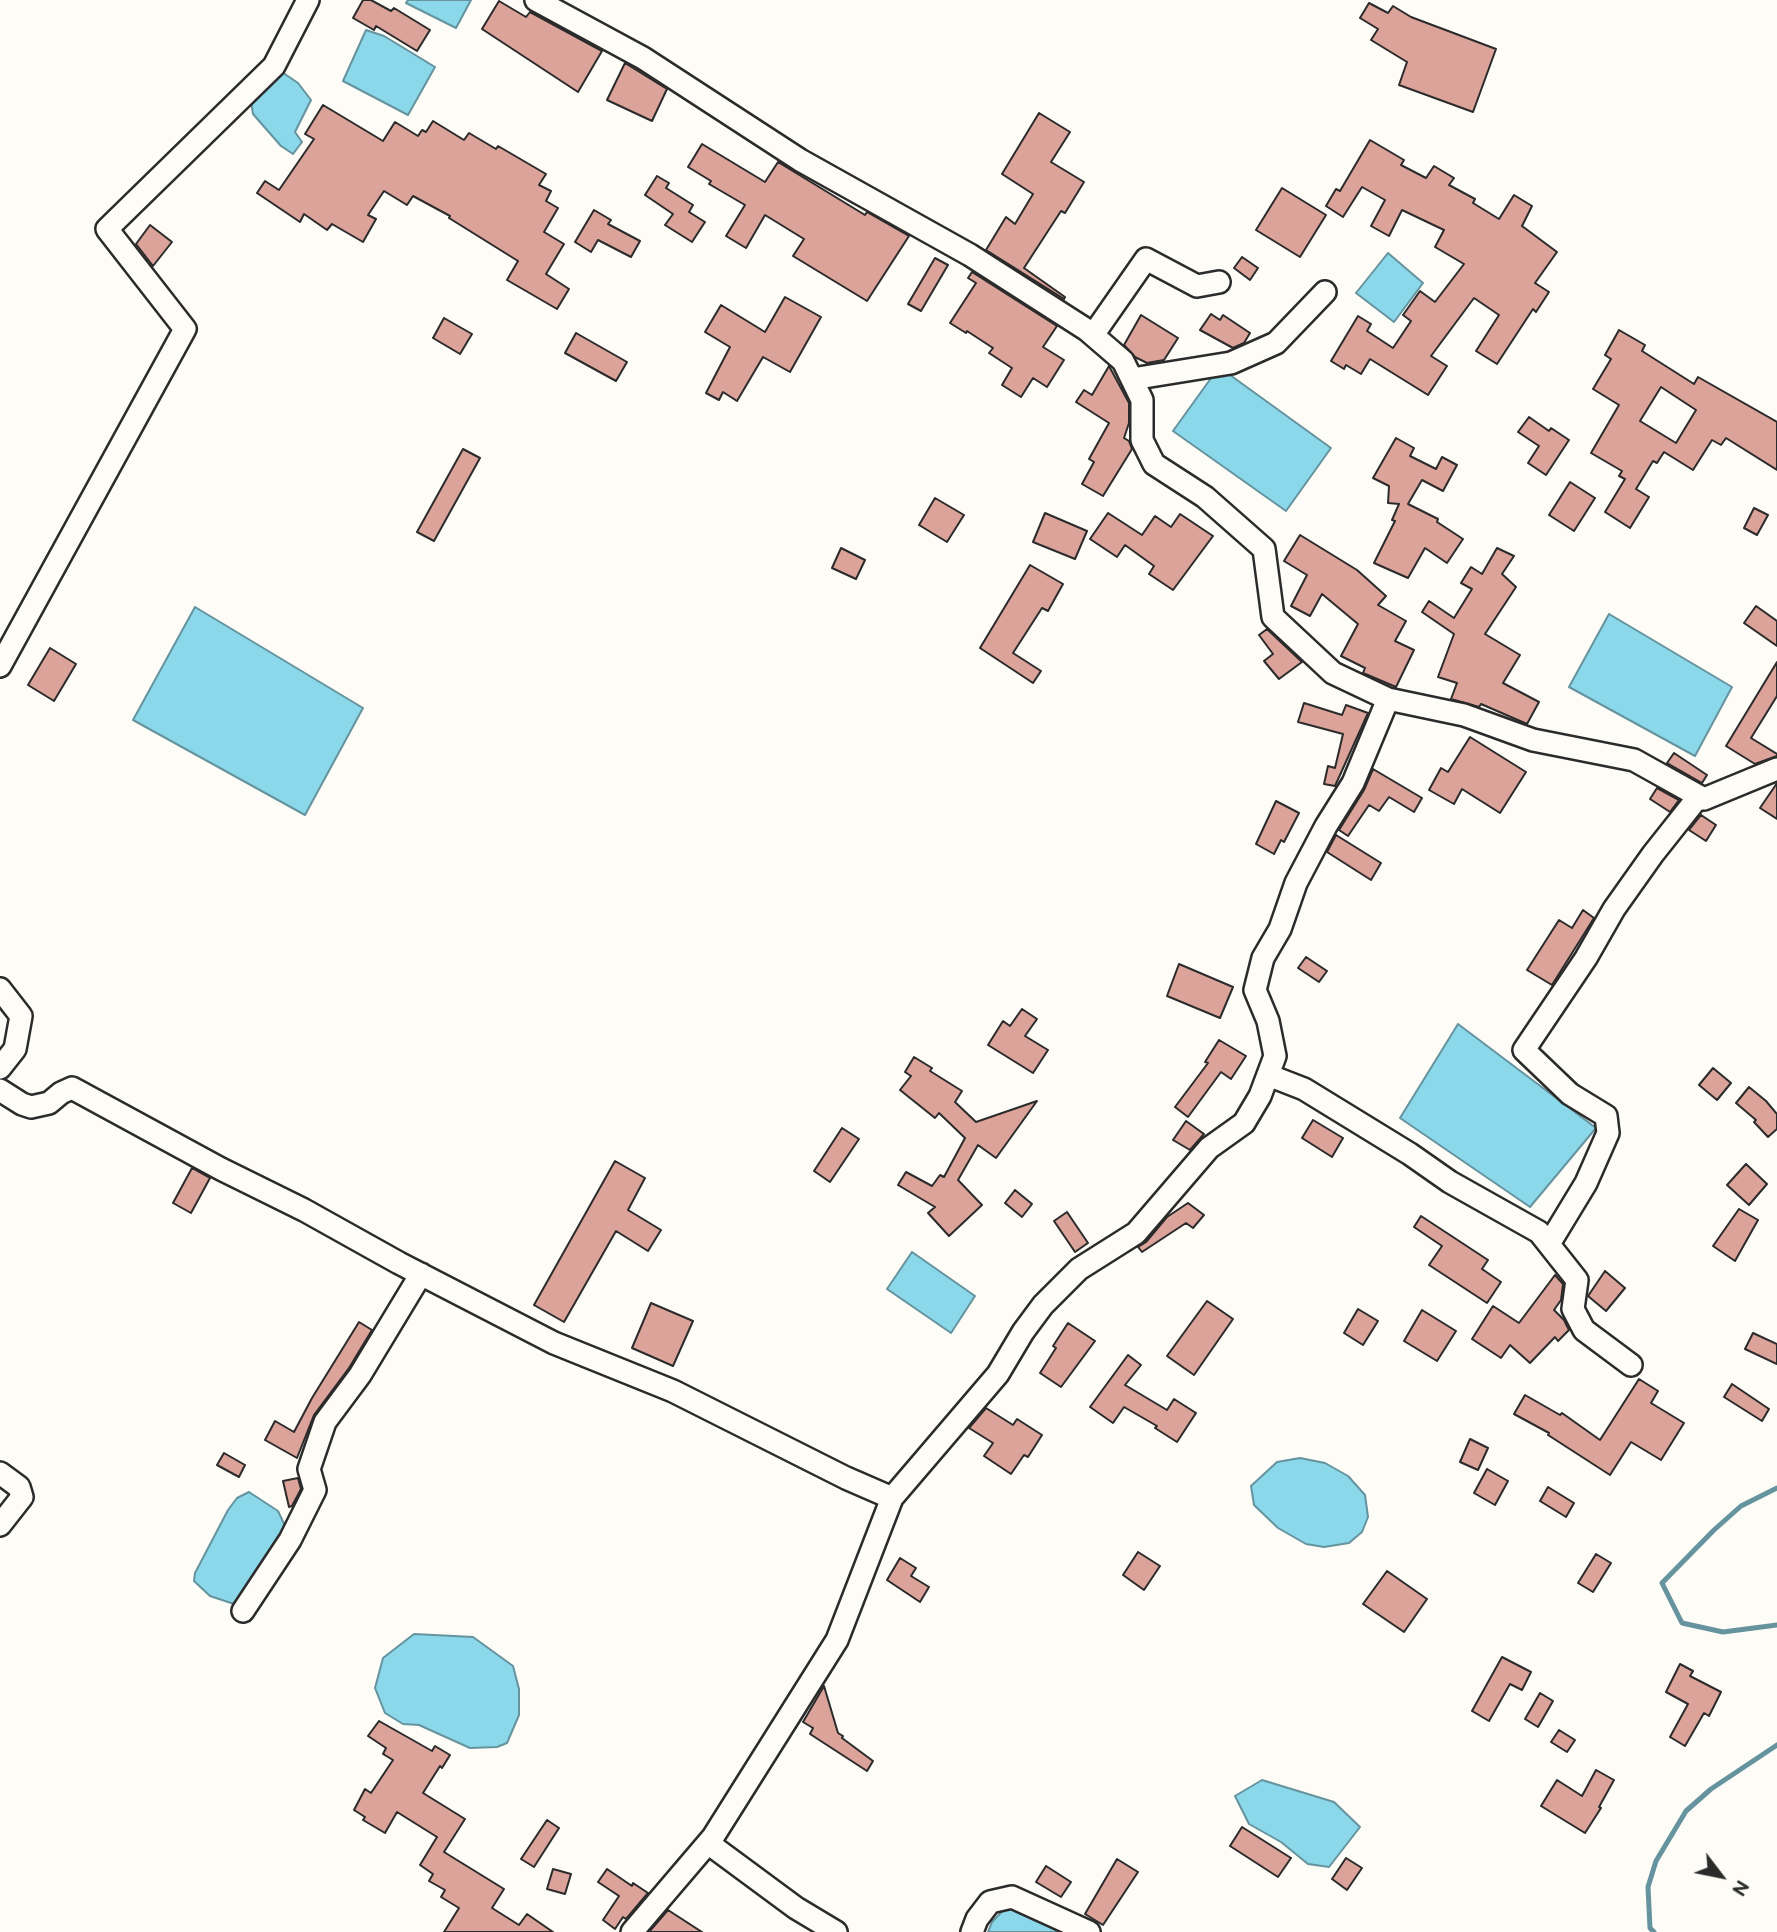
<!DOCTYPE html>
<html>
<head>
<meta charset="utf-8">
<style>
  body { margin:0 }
  #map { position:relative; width:1777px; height:1932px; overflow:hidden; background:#fdfcf7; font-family:"Balsamiq Sans",sans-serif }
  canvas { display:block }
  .north { position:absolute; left:1686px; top:1841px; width:70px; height:70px; -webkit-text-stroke:5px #fdfcf7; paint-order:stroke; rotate:122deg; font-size:19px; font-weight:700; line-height:28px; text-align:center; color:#2b2b2b }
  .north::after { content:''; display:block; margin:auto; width:24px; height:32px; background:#2b2b2b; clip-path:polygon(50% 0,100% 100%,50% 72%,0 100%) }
</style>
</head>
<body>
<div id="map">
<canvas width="1777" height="1932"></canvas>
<div class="north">N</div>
</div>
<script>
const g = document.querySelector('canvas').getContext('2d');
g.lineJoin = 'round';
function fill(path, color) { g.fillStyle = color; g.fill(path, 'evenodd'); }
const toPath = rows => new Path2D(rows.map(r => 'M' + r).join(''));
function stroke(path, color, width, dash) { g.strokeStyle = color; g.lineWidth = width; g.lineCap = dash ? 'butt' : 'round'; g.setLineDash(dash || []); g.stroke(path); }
const water = toPath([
  [408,0,471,0,456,28,406,3,408,0],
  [366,30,384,36,435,67,408,115,343,81,366,30],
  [279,70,298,83,311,100,295,132,302,142,293,154,281,146,253,114,251,101,279,70],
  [1388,253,1423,283,1394,322,1356,293,1388,253],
  [1219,367,1331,448,1286,511,1173,431,1219,367],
  [195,607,363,708,305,815,133,720,195,607],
  [1609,614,1732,687,1695,756,1569,687,1609,614],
  [1458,1024,1596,1128,1530,1207,1400,1118,1458,1024],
  [912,1252,975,1296,951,1333,887,1289,912,1252],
  [1300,1458,1325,1463,1348,1476,1365,1495,1368,1517,1362,1532,1349,1543,1324,1547,1306,1544,1278,1528,1254,1505,1251,1486,1277,1462,1300,1458],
  [249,1492,278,1511,287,1530,243,1599,234,1604,210,1596,194,1581,195,1573,228,1510,237,1498,249,1492],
  [414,1634,473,1637,513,1666,519,1689,519,1715,507,1743,497,1747,470,1748,419,1725,403,1724,385,1713,375,1688,383,1658,414,1634],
  [1262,1780,1334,1802,1360,1827,1329,1867,1308,1864,1281,1842,1249,1824,1235,1796,1262,1780],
  [1009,1904,1067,1932,988,1932,992,1922,1009,1904]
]);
fill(water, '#8bd8ea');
stroke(water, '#65939e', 2);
stroke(toPath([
  [1777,1488,1741,1506,1714,1530,1662,1583,1682,1623,1723,1632,1777,1625],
  [1654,1932,1650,1928,1648,1887,1656,1861,1686,1811,1711,1789,1777,1745]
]), '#65939e', 5);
const building = toPath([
  [363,0,371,0,391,11,394,8,430,30,417,51,376,26,374,30,353,18,363,0],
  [499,1,526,17,530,12,602,51,578,92,482,29,499,1],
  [1369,3,1388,13,1393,6,1411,17,1496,49,1473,112,1399,85,1407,62,1371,40,1378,29,1360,18,1369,3],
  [625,63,667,89,652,121,607,100,625,63],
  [323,105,383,141,395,122,418,136,422,130,426,132,433,121,464,140,469,133,496,149,498,146,546,174,539,185,551,191,546,201,558,208,544,232,564,244,546,274,569,289,557,309,507,280,518,261,449,218,450,216,413,196,407,205,384,191,368,215,376,219,363,242,332,224,327,230,304,214,300,222,257,193,265,181,279,190,314,139,305,134,323,105],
  [1039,113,1070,132,1051,162,1084,182,1065,213,1061,211,1024,268,1065,297,1064,299,986,250,1006,217,1015,224,1033,194,1002,174,1039,113],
  [1370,140,1404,160,1401,165,1426,178,1434,166,1454,178,1449,185,1475,199,1473,203,1499,219,1514,195,1532,206,1522,226,1557,252,1535,283,1549,292,1536,312,1533,309,1497,364,1476,351,1499,315,1474,298,1431,356,1447,366,1428,395,1370,359,1361,374,1346,365,1344,369,1331,361,1358,316,1371,324,1367,331,1393,348,1411,321,1403,315,1420,291,1435,302,1464,264,1435,247,1444,230,1402,210,1389,236,1371,226,1385,200,1362,187,1343,217,1326,206,1336,189,1340,191,1370,140],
  [702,144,765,182,778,162,865,215,867,212,909,236,867,301,793,256,804,239,765,215,746,248,726,236,745,205,709,184,711,181,688,167,702,144],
  [657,176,669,183,666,188,693,205,689,212,705,222,692,242,665,225,673,214,645,195,657,176],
  [1282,188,1326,215,1300,257,1256,230,1282,188],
  [594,210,611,220,608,224,640,241,631,257,598,240,591,252,575,242,594,210],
  [150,225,172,242,153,266,136,244,150,225],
  [1242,257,1258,268,1250,280,1234,268,1242,257],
  [935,258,948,265,921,311,908,304,935,258],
  [972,272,1057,326,1043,347,1064,360,1047,387,1033,378,1021,397,1002,385,1012,368,989,353,993,348,967,331,966,333,950,323,976,283,968,278,972,272],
  [785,297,821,317,790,372,763,357,737,401,723,392,719,400,706,393,730,347,705,332,721,305,765,332,785,297],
  [1211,314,1220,320,1223,315,1250,333,1244,343,1233,348,1200,330,1211,314],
  [1141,315,1178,338,1164,360,1147,363,1135,357,1124,345,1141,315],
  [444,318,472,334,460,354,433,338,444,318],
  [1619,330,1645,345,1642,351,1694,384,1698,377,1777,422,1777,470,1726,438,1721,445,1712,440,1693,470,1664,452,1657,463,1653,461,1636,489,1649,497,1630,528,1605,512,1625,479,1619,476,1622,471,1591,453,1619,405,1593,389,1611,359,1605,355,1619,330],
  [1661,387,1696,410,1676,443,1640,421,1661,387],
  [576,333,627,362,616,381,565,353,576,333],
  [1109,366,1129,403,1129,423,1124,438,1129,441,1132,449,1103,496,1082,484,1094,462,1089,459,1109,423,1076,402,1084,390,1092,395,1109,366],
  [1529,417,1549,431,1551,428,1569,440,1546,475,1528,463,1539,446,1518,432,1529,417],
  [1396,438,1414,448,1410,456,1436,469,1442,457,1457,465,1443,491,1422,480,1408,504,1438,519,1437,522,1463,539,1447,563,1425,548,1408,578,1374,563,1395,521,1392,520,1399,504,1388,503,1389,486,1373,478,1396,438],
  [463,449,480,458,434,541,417,532,463,449],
  [1570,482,1595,498,1574,531,1549,515,1570,482],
  [935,498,964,515,947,542,919,525,935,498],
  [1754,508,1768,515,1757,535,1744,528,1754,508],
  [1045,513,1087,531,1075,559,1033,542,1045,513],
  [1108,513,1142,535,1155,516,1171,527,1180,514,1213,536,1173,590,1149,574,1154,566,1125,545,1117,557,1090,539,1108,513],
  [1300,535,1357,570,1386,596,1378,605,1406,621,1395,641,1414,650,1396,687,1363,673,1365,668,1341,656,1358,624,1322,594,1310,616,1291,606,1307,575,1284,561,1300,535],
  [841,548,865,560,856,579,832,568,841,548],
  [1497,548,1514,556,1502,574,1516,587,1485,634,1520,655,1503,683,1539,702,1527,724,1481,704,1479,707,1451,699,1457,683,1438,677,1454,634,1422,612,1429,601,1454,618,1472,589,1461,583,1471,567,1482,574,1497,548],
  [1030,565,1063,584,1048,611,1042,608,1013,653,1041,671,1033,683,980,648,1030,565],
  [1756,606,1777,621,1777,646,1744,623,1756,606],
  [1267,629,1302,662,1279,679,1264,661,1273,654,1259,635,1267,629],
  [50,648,76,664,54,701,28,685,50,648],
  [1777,662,1777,696,1751,738,1777,754,1777,756,1755,764,1726,746,1777,662],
  [1304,703,1342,715,1346,705,1368,713,1335,786,1324,784,1328,766,1335,768,1343,734,1298,722,1304,703],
  [1470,737,1526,772,1500,813,1462,789,1454,804,1429,790,1441,768,1448,772,1470,737],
  [1674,753,1707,775,1702,783,1667,763,1674,753],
  [1373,769,1422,798,1414,812,1389,797,1379,811,1369,805,1348,836,1339,830,1364,790,1373,769],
  [1777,783,1777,819,1760,808,1777,783],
  [1657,788,1679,800,1670,812,1650,799,1657,788],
  [1276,801,1299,813,1284,842,1281,840,1274,854,1256,844,1276,801],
  [1701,815,1716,825,1706,841,1689,830,1701,815],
  [1336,835,1381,863,1371,880,1327,852,1336,835],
  [1583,910,1594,918,1552,985,1527,970,1559,920,1572,928,1583,910],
  [1306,957,1327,971,1319,982,1298,968,1306,957],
  [1179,964,1233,987,1220,1018,1167,996,1179,964],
  [1022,1009,1037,1019,1025,1036,1048,1050,1033,1073,988,1045,1003,1021,1010,1026,1022,1009],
  [1219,1040,1246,1056,1231,1079,1221,1072,1188,1117,1175,1107,1208,1063,1205,1062,1219,1040],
  [914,1057,932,1068,930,1071,962,1091,955,1102,976,1122,1037,1101,996,1158,978,1145,958,1180,982,1205,949,1236,928,1213,935,1207,898,1185,906,1172,932,1186,940,1175,944,1177,965,1138,939,1113,935,1118,900,1090,911,1076,905,1072,914,1057],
  [1713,1068,1731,1083,1717,1100,1699,1085,1713,1068],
  [1749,1087,1766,1101,1777,1114,1777,1129,1768,1137,1754,1122,1756,1120,1736,1103,1749,1087],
  [1313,1120,1343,1138,1332,1157,1302,1138,1313,1120],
  [1186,1121,1204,1134,1190,1150,1173,1140,1186,1121],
  [842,1128,859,1139,830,1182,814,1171,842,1128],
  [615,1161,645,1178,628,1210,661,1230,648,1251,616,1231,564,1322,534,1305,615,1161],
  [1746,1164,1767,1184,1749,1205,1727,1185,1746,1164],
  [192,1168,210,1178,191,1213,173,1203,192,1168],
  [1015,1190,1032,1204,1022,1217,1005,1203,1015,1190],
  [1188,1203,1204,1215,1193,1228,1186,1223,1142,1252,1138,1247,1146,1242,1167,1217,1188,1203],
  [1739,1209,1758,1220,1735,1261,1713,1246,1739,1209],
  [1067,1212,1088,1243,1075,1252,1054,1221,1067,1212],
  [1421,1216,1488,1260,1482,1269,1501,1282,1487,1303,1429,1265,1442,1246,1414,1227,1421,1216],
  [1605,1271,1625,1288,1606,1311,1588,1296,1605,1271],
  [1555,1275,1563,1284,1561,1300,1554,1310,1564,1320,1569,1330,1558,1341,1555,1337,1530,1363,1510,1345,1501,1358,1472,1339,1493,1306,1519,1323,1555,1275],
  [1207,1301,1233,1319,1194,1375,1167,1356,1207,1301],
  [651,1303,693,1321,673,1366,632,1348,651,1303],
  [1358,1309,1378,1321,1363,1345,1344,1333,1358,1309],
  [1422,1310,1456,1331,1437,1361,1404,1341,1422,1310],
  [359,1322,372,1330,349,1368,314,1415,297,1458,265,1440,275,1421,294,1432,312,1398,359,1322],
  [1068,1323,1095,1341,1061,1387,1040,1373,1056,1348,1053,1346,1068,1323],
  [1753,1333,1777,1344,1777,1364,1745,1349,1753,1333],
  [1128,1355,1141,1365,1125,1385,1167,1410,1174,1399,1196,1413,1177,1442,1155,1428,1157,1426,1124,1407,1113,1423,1090,1407,1128,1355],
  [1639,1379,1658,1391,1651,1403,1684,1423,1661,1460,1631,1442,1610,1475,1548,1435,1549,1433,1514,1414,1525,1395,1560,1415,1562,1413,1600,1440,1639,1379],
  [1732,1384,1769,1409,1762,1421,1724,1397,1732,1384],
  [986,1408,1013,1425,1017,1419,1042,1435,1028,1457,1024,1455,1011,1474,984,1456,993,1443,969,1428,986,1408],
  [1470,1439,1488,1448,1478,1470,1460,1462,1470,1439],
  [224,1453,245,1465,239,1477,217,1465,224,1453],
  [1487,1469,1508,1481,1495,1505,1474,1493,1487,1469],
  [298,1478,301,1489,292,1506,289,1507,283,1481,298,1478],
  [1548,1487,1574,1503,1566,1517,1540,1501,1548,1487],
  [1138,1552,1160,1566,1144,1590,1123,1575,1138,1552],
  [1596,1554,1611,1563,1593,1592,1578,1583,1596,1554],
  [900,1558,916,1568,911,1576,929,1587,920,1602,887,1580,900,1558],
  [1387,1571,1427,1599,1404,1632,1363,1604,1387,1571],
  [1502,1657,1531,1672,1522,1690,1510,1684,1489,1721,1472,1711,1502,1657],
  [1680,1664,1693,1671,1690,1676,1721,1692,1709,1716,1704,1713,1685,1746,1670,1737,1688,1704,1666,1692,1680,1664],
  [824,1686,838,1733,843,1736,842,1738,873,1761,867,1771,810,1734,813,1728,803,1722,824,1686],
  [1540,1693,1553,1701,1538,1727,1525,1719,1540,1693],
  [379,1721,432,1751,435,1746,450,1755,442,1768,440,1766,423,1793,465,1819,444,1852,504,1889,492,1908,519,1925,527,1914,553,1932,444,1932,459,1908,441,1897,445,1890,429,1881,433,1874,420,1865,437,1837,397,1812,385,1833,363,1820,365,1817,354,1810,365,1789,371,1793,393,1760,383,1754,386,1748,368,1736,379,1721],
  [1559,1730,1575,1740,1567,1752,1551,1742,1559,1730],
  [1596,1770,1614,1780,1599,1807,1601,1808,1585,1833,1541,1806,1557,1780,1582,1796,1596,1770],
  [547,1820,559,1828,534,1867,521,1859,547,1820],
  [1242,1827,1291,1858,1278,1877,1230,1846,1242,1827],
  [1346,1858,1362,1868,1347,1890,1332,1879,1346,1858],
  [1117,1859,1138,1872,1103,1925,1085,1914,1117,1859],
  [1046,1866,1071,1882,1061,1897,1036,1882,1046,1866],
  [553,1869,571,1874,565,1894,547,1889,553,1869],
  [607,1869,632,1886,633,1883,648,1893,626,1919,623,1917,615,1929,603,1920,619,1896,598,1882,607,1869],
  [668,1910,702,1932,649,1932,668,1910]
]);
fill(building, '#dca39a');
stroke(building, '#2b2b2b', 2);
const street = toPath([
  [536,0,643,58,800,160,970,255,1087,330,1123,361,1142,400,1142,440,1154,464,1205,497,1264,549,1273,617,1333,673,1388,699,1464,715,1533,740,1634,760,1704,799,1777,769],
  [1093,335,1146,259,1197,286,1219,282],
  [1132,379,1231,363,1276,343,1325,292],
  [0,666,185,329,107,229,274,66,308,0],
  [0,989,21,1016,15,1049,0,1068],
  [1268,1075,1304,1089,1410,1154,1450,1182,1539,1232,1577,1280,1573,1309,1584,1330,1631,1365],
  [0,1090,22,1104,31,1107,49,1103,61,1093,72,1088,221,1169,304,1210,399,1263,554,1343,673,1391,846,1478,892,1498,837,1640,713,1837,632,1932],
  [1549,1244,1586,1183,1608,1133,1606,1116,1570,1094,1524,1050,1586,958,1614,909,1653,854,1699,796],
  [0,1473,19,1487,22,1497,0,1525],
  [892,1498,998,1374,1023,1332,1043,1305,1079,1269,1136,1233,1209,1148,1244,1123,1260,1096,1275,1056,1268,1021,1255,990,1263,958,1280,929,1296,883,1326,826,1353,783,1388,699],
  [243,1611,290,1540,315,1490,309,1469,325,1422,360,1375,421,1274],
  [708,1843,796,1908,836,1932],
  [972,1932,977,1919,990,1902,1012,1897,1089,1932]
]);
stroke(street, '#2b2b2b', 26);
stroke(street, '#fdfcf7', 21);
</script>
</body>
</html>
